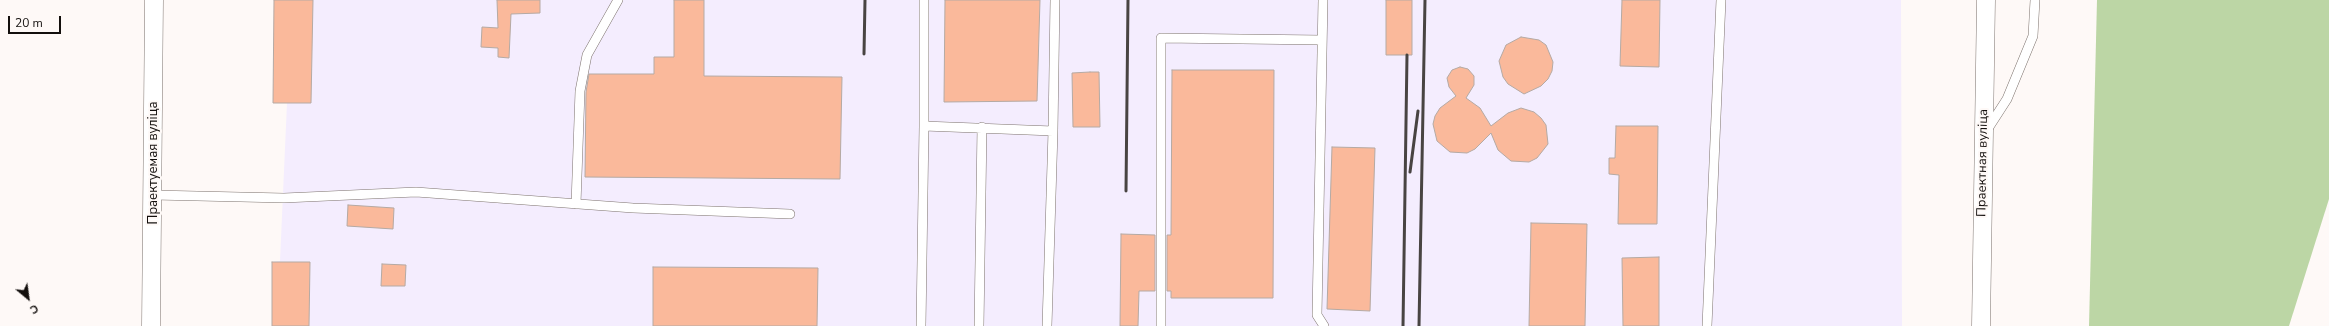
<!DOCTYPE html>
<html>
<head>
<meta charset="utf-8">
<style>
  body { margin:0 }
  #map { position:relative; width:2329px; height:326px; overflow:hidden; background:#fef9f7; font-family:"Nunito Sans",sans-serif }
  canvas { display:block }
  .north { position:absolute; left:8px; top:278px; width:40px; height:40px; -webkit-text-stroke:3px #fef9f7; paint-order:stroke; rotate:151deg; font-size:11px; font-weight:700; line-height:16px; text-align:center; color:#130f0d }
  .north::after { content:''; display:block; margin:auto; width:14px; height:18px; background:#130f0d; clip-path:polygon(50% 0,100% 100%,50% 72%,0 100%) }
  .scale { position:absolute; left:8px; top:16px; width:53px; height:18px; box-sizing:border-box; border:2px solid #130f0d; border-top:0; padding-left:5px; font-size:12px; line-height:14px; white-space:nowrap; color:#130f0d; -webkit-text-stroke:3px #fef9f7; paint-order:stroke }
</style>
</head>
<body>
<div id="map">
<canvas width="2329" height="326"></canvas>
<div class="north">С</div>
<div class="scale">20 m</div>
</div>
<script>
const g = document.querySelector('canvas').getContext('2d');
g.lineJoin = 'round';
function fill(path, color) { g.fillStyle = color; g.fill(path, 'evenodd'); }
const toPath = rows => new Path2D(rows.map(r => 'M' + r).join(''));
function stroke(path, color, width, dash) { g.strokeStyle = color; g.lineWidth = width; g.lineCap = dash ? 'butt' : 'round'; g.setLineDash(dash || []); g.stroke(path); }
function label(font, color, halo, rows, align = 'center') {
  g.font = font + ' "Nunito Sans",sans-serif'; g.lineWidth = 4; g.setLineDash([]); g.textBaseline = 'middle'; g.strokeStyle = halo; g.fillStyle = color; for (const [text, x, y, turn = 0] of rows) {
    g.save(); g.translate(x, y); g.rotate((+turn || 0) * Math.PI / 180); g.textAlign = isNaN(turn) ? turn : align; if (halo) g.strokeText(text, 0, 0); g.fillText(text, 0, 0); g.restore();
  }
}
fill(toPath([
  [274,0,1090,0,1087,314,1090,0,1901,0,1902,326,272,326,272,262,280,261,287,103,273,103]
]), '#f4edfe');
fill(toPath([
  [2097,0,2329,0,2329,199,2289,326,2089,326]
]), '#bcd6a5');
const building = toPath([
  [274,0,313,0,311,103,273,103,274,0],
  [497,0,540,0,540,13,511,14,509,58,498,57,498,48,481,47,482,27,498,28,497,0],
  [674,0,704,0,704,76,842,77,840,179,585,177,586,92,589,74,654,74,654,57,674,57,674,0],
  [945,0,1040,0,1037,101,944,102,945,0],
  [1386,0,1412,0,1412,55,1386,55,1386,0],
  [1622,0,1660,0,1659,67,1620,66,1622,0],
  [1521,37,1539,40,1546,45,1553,62,1552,71,1548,79,1541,86,1524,94,1508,84,1503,77,1499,61,1506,45,1521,37],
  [1460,67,1468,69,1474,76,1474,85,1466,98,1480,108,1491,126,1508,113,1521,108,1534,112,1541,118,1546,125,1548,144,1537,158,1529,162,1511,161,1498,150,1491,133,1475,149,1467,153,1450,152,1437,141,1433,124,1435,116,1440,108,1456,96,1449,87,1447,78,1452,70,1460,67],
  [1172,70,1274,70,1273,298,1171,298,1171,291,1167,291,1167,235,1171,235,1172,70],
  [1090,72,1099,72,1100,127,1073,127,1072,73,1090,72],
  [1616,126,1658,126,1657,224,1618,224,1619,175,1609,174,1609,158,1615,158,1616,126],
  [1332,147,1375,148,1370,311,1327,309,1332,147],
  [348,205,394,208,393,229,347,226,348,205],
  [1531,223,1587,224,1585,326,1529,326,1531,223],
  [1121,234,1155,235,1155,291,1139,291,1138,326,1120,326,1121,234],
  [1659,257,1659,326,1623,326,1622,258,1659,257],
  [272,262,310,262,309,326,272,326,272,262],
  [382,264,406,265,405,286,381,286,382,264],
  [653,267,818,268,817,326,653,326,653,267]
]);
fill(building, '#fab99b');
stroke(building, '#b5aaa4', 1);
const lane = toPath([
  [1323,0,1317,315,1324,326],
  [924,126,924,0],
  [1987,130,2007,99,2033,36,2035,0],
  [1053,131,1055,0],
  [154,195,284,198,416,192,633,208,790,214],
  [576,204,580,91,587,55,618,0],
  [921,326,924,126,1053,131,1047,326],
  [979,326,982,127],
  [1161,326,1161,38,1322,40],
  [1707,326,1721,0]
]);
const street = toPath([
  [151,326,154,0],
  [1981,326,1986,0]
]);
stroke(lane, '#7e746f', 10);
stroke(street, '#7e746f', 19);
stroke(lane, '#fff', 9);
stroke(street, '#fff', 18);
stroke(toPath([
  [864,54,865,0],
  [1410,172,1418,111],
  [1126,191,1128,0],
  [1403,326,1407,55],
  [1419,326,1425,0]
]), '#484442', 3);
label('13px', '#130f0d', '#fef9f7', [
  ["Праектуемая вуліца",154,163,-90],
  ["Праектная вуліца",1983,163,-89]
]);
</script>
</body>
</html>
